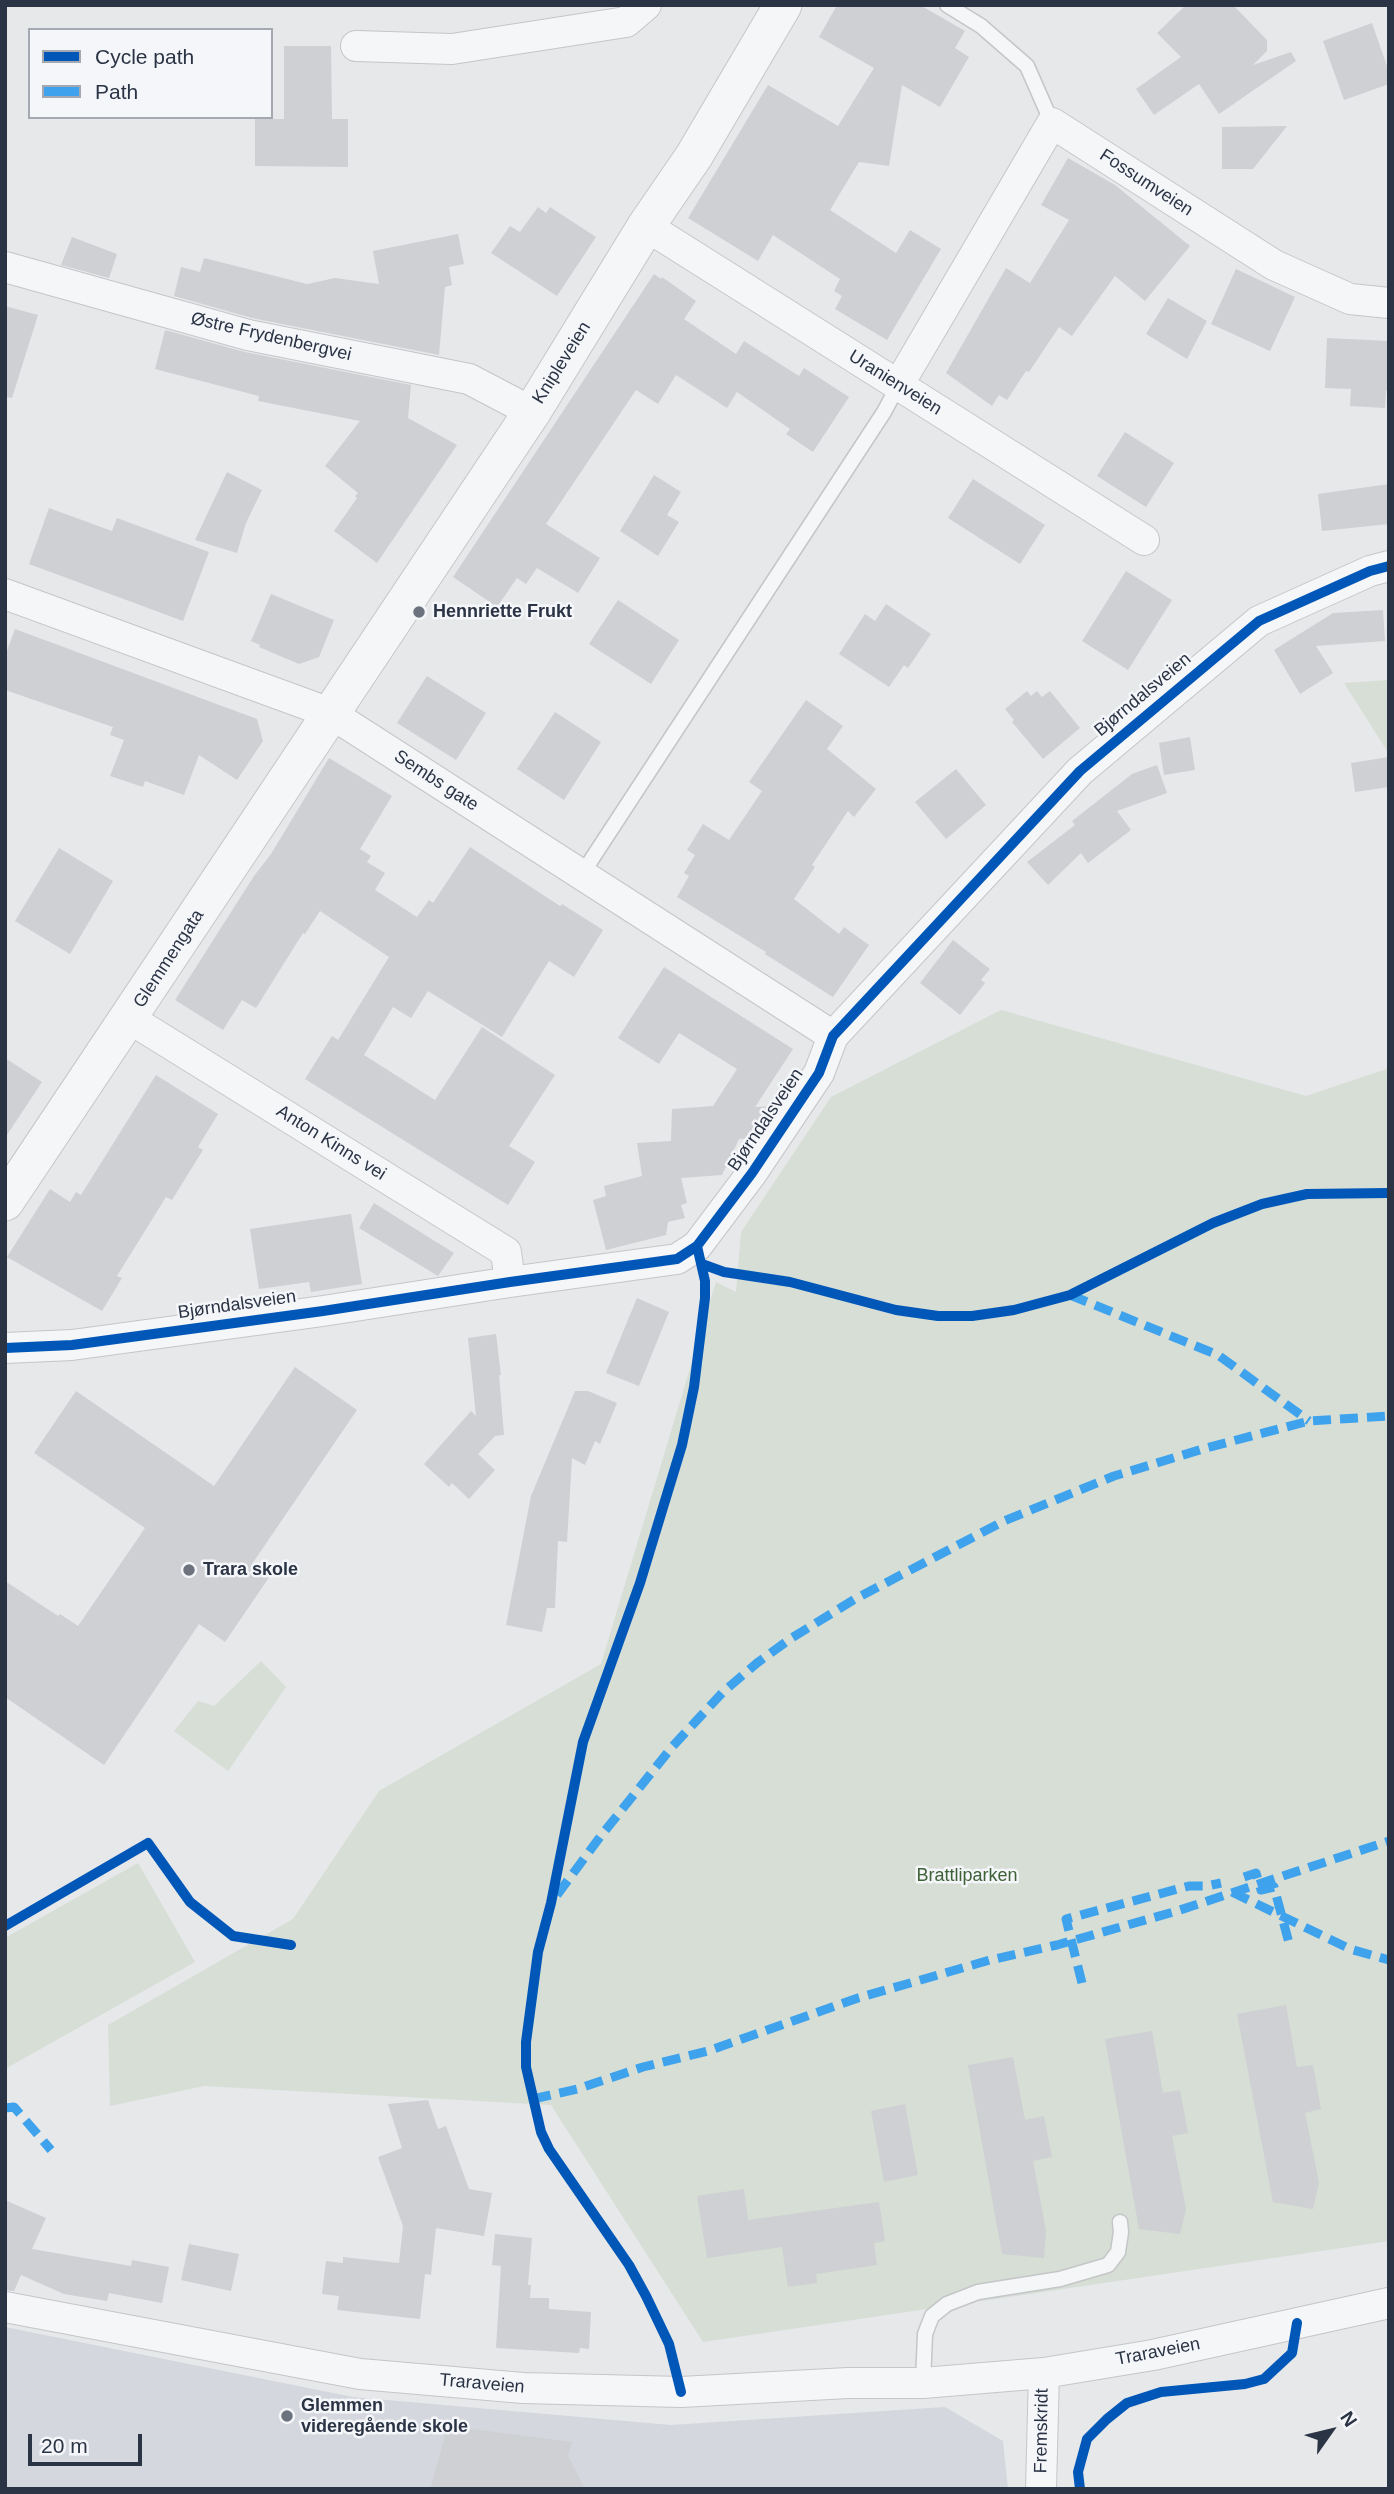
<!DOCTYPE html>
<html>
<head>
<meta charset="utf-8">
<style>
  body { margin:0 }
  #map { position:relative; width:1394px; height:2494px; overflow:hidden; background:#e6e8ea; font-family:Arial,sans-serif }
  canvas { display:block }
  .frame { position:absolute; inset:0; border:7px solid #2b3445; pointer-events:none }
  .legend { position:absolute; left:28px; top:28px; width:245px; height:91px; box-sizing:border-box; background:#f4f6f9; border:2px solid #a4a8b1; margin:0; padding:9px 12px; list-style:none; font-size:21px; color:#2b3445 }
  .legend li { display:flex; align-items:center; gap:14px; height:35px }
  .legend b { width:35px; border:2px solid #a4a8b1 }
  .north { position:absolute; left:1296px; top:2396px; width:70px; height:70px; -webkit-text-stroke:5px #f4f6f9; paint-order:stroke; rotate:56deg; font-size:19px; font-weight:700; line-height:28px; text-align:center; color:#2b3445 }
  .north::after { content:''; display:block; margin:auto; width:24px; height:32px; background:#2b3445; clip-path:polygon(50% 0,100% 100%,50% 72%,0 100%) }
  .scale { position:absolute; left:28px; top:2434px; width:114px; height:32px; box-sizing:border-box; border:4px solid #2b3445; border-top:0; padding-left:9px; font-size:21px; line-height:24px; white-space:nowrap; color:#2b3445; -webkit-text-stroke:5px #f4f6f9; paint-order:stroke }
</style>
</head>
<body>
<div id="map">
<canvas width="1394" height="2494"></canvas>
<div class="frame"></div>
<ul class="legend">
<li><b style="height:9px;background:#0057b8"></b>Cycle path</li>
<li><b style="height:9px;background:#3ea3ec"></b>Path</li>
</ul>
<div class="north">N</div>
<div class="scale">20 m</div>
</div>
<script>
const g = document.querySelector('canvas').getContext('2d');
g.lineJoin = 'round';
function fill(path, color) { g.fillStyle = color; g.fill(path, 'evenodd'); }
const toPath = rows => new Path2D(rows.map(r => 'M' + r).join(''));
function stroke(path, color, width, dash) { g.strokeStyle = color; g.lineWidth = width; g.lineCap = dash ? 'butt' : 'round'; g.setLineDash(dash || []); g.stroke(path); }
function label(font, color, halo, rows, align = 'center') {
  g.font = font + ' Arial,sans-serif'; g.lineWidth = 5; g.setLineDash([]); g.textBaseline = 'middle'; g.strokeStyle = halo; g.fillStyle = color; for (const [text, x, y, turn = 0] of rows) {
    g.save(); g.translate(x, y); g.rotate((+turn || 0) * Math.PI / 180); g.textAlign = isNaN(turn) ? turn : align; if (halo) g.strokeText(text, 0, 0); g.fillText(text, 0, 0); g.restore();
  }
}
fill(toPath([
  [5,2327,353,2397,671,2425,945,2407,1003,2441,1008,2489,5,2489]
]), '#d4d7dd');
fill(toPath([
  [1389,680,1389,754,1344,683],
  [1001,1010,1306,1096,1389,1068,1389,2241,703,2342,551,2105,204,2086,110,2106,108,2025,293,1919,379,1791,601,1664,716,1282,736,1292,741,1232,831,1097],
  [261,1661,286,1687,228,1771,174,1731,198,1701,214,1706],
  [138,1863,195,1962,5,2069,5,1938]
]), '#d6ded6');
fill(toPath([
  [837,5,920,5,965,31,955,48,969,57,940,107,902,85,889,166,859,162,830,210,896,253,910,230,941,249,887,340,835,309,842,296,834,291,840,279,773,235,758,261,688,218,768,85,838,126,874,68,819,37],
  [1186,5,1233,5,1267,40,1267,51,1253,65,1291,52,1296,61,1219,114,1199,84,1154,115,1136,89,1181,57,1157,33],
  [1372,23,1389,72,1389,84,1344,100,1323,41],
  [284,46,331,46,332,119,348,119,348,167,255,166,255,119,284,119],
  [1287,126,1253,169,1222,169,1222,127],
  [1068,158,1115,185,1190,246,1145,301,1115,276,1072,336,1059,327,1029,372,1026,371,1007,400,999,395,992,406,946,373,1006,268,1030,283,1069,220,1041,205],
  [538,207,546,213,550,207,596,237,557,296,491,253,510,226,520,232],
  [458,234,464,264,449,267,452,285,445,287,439,355,252,318,174,296,181,267,200,272,204,258,307,284,335,278,379,284,373,251],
  [72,237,117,254,109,278,61,265],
  [1236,269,1295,297,1270,351,1211,324],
  [654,274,661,279,662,277,696,301,684,319,736,354,744,341,799,376,804,368,849,397,813,452,786,434,790,429,737,392,727,408,676,375,658,404,636,390,546,524,600,558,578,593,537,568,526,584,517,578,497,607,453,577],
  [1168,298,1207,321,1187,359,1146,334],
  [5,306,38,315,12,398,5,397],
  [165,330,245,352,411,385,408,418,457,445,377,563,334,531,357,498,355,496,358,493,325,466,360,421,258,401,259,396,155,369],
  [1327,338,1389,341,1389,391,1386,391,1385,408,1350,406,1351,389,1325,388],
  [1125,432,1174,463,1146,507,1097,476],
  [227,472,262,490,246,523,237,553,195,540],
  [654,475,681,492,667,515,679,522,658,556,620,531],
  [973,479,1045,525,1020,564,948,518],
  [1389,484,1389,524,1322,531,1318,494],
  [49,508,112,531,117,518,209,552,183,621,29,564],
  [1126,571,1172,600,1128,670,1082,641],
  [271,594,334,620,319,657,299,664,259,647,260,645,251,641],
  [618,600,679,640,651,684,589,644],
  [886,604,931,634,908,668,904,665,889,687,839,654,865,614,875,621],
  [1383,610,1385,641,1316,646,1333,673,1300,694,1274,650,1333,613],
  [15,629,257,719,263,741,237,780,199,755,184,795,145,781,143,787,110,776,124,740,110,735,113,727,5,690,5,656],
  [427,676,486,713,456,760,397,723],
  [1027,691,1031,696,1037,691,1042,697,1050,691,1080,728,1043,759,1012,722,1014,720,1005,709],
  [806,700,843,726,827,749,876,789,854,817,848,811,812,865,815,867,794,899,839,934,844,927,869,945,833,997,765,954,766,952,677,897,689,876,684,873,695,855,687,850,703,824,729,840,762,791,749,782],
  [555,712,601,742,564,800,517,769],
  [1190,737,1195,770,1164,775,1159,743],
  [1389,757,1389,787,1355,792,1351,763],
  [329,758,392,796,360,849,371,856,367,862,385,873,375,890,417,917,429,900,433,903,470,847,560,906,562,904,603,930,574,977,549,961,502,1037,428,991,411,1018,393,1007,364,1055,435,1100,482,1027,555,1075,509,1146,535,1162,508,1205,305,1079,332,1036,338,1040,389,957,320,911,305,934,303,933,256,1008,242,1000,223,1030,175,1000,254,876,271,854],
  [1157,765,1167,793,1117,811,1131,830,1088,863,1081,853,1048,885,1027,862,1075,825,1072,821,1132,774],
  [956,769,986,805,946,839,915,802],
  [59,848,113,881,70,954,15,921],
  [953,940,990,969,981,980,985,983,960,1015,920,983],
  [664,967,793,1049,755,1107,776,1106,752,1138,739,1139,722,1175,681,1178,687,1203,681,1205,685,1218,668,1222,666,1235,606,1250,593,1200,606,1196,604,1186,642,1176,637,1143,671,1141,672,1109,713,1106,737,1069,679,1033,659,1064,618,1038],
  [5,1058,42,1082,5,1138],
  [156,1075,218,1114,198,1147,203,1150,172,1200,166,1197,117,1276,122,1278,102,1311,7,1257,50,1189,70,1202,76,1192,81,1195],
  [374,1203,454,1253,438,1276,359,1228],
  [351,1214,362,1284,311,1292,309,1282,259,1289,250,1229],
  [637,1298,669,1312,639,1386,606,1373],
  [496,1334,501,1375,499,1375,504,1435,495,1436,478,1454,495,1470,469,1499,452,1483,449,1487,424,1464,471,1411,476,1416,468,1338],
  [295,1367,357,1410,252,1564,270,1576,225,1642,199,1624,104,1765,5,1697,5,1581,58,1616,60,1614,78,1626,145,1528,34,1453,76,1391,214,1486],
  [575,1391,588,1391,617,1403,600,1444,595,1441,585,1465,572,1458,567,1542,558,1541,555,1608,547,1608,542,1632,506,1625,531,1496],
  [1286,2005,1297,2067,1313,2065,1321,2109,1305,2113,1319,2183,1313,2209,1273,2202,1237,2014],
  [1152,2031,1163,2093,1180,2090,1188,2133,1172,2136,1186,2209,1180,2234,1139,2229,1105,2039],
  [1013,2057,1025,2120,1044,2116,1052,2157,1033,2161,1046,2231,1044,2258,1002,2254,968,2065],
  [428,2100,438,2129,446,2126,469,2189,492,2193,484,2236,436,2228,431,2275,425,2274,420,2319,337,2310,339,2296,322,2294,326,2261,343,2263,343,2257,399,2263,403,2226,378,2157,402,2148,388,2104],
  [905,2104,918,2175,884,2182,871,2111],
  [744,2189,748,2220,879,2202,885,2241,874,2243,877,2265,816,2274,817,2283,788,2287,782,2247,707,2258,697,2196],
  [5,2200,46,2218,32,2249,131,2266,132,2260,169,2267,162,2303,109,2293,107,2301,64,2294,21,2275,14,2291,5,2290],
  [495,2234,532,2238,528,2285,531,2285,530,2298,549,2298,549,2309,591,2312,589,2349,580,2348,579,2353,496,2348,501,2266,492,2265],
  [189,2244,239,2254,231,2291,181,2280],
  [448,2426,572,2442,568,2456,585,2489,430,2489]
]), '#ced0d3');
const service = toPath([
  [947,5,981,26,1027,66,1052,123],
  [582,874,884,412,899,384],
  [923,2383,925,2334,932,2316,947,2304,978,2292,1060,2279,1108,2265,1118,2252,1121,2232,1120,2222]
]);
const minor = toPath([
  [356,46,452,49,626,22,646,5],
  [646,226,1144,540],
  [5,267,248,335,469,379,532,412],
  [899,384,1052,123,1274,265,1350,299,1389,303],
  [5,594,330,713,833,1036],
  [130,1019,506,1252,510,1282],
  [5,1348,72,1345,323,1311,510,1282,677,1259,697,1246,752,1173,819,1073,833,1036,1080,771,1259,621,1370,571,1389,566],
  [5,2307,360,2374,523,2388,681,2392,848,2383,923,2383,1044,2373,1153,2355,1389,2303],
  [1041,2489,1044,2373]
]);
const tertiary = toPath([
  [5,1202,532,412,646,226,694,156,783,5]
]);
stroke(service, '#c4c6c8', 17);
stroke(minor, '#c4c6c8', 32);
stroke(tertiary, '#c4c6c8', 39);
stroke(service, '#f5f6f7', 14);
stroke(minor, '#f5f6f7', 30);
stroke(tertiary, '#f5f6f7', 37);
stroke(toPath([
  [1070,1295,1218,1355,1309,1421],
  [1244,1877,1256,1873,1261,1890,1274,1887,1289,1943],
  [1232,1892,1350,1949,1389,1960],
  [557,1895,600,1837,672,1747,723,1692,757,1663,790,1639,855,1599,1004,1521,1114,1476,1206,1448,1309,1421,1389,1416],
  [1082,1983,1066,1919,1189,1886,1207,1886,1221,1883],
  [533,2099,577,2089,643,2067,708,2051,858,1998,990,1960,1057,1945,1177,1911,1389,1841],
  [5,2108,14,2107,51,2150]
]), '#3ea3ec', 9, [18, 9]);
stroke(toPath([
  [702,1264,724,1272,790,1282,896,1310,938,1316,972,1316,1014,1310,1070,1295,1213,1223,1262,1204,1307,1194,1389,1193],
  [5,1348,72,1345,323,1311,510,1282,677,1259,697,1246,752,1173,819,1073,833,1036,1080,771,1259,621,1370,571,1389,566],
  [5,1926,148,1843,190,1902,233,1936,291,1945],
  [681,2392,669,2344,646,2296,629,2265,549,2149,541,2132,526,2067,526,2042,538,1952,551,1903,583,1742,640,1583,682,1445,694,1387,705,1298,705,1281,697,1246],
  [1080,2489,1078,2472,1087,2439,1107,2419,1127,2403,1161,2392,1245,2384,1264,2379,1292,2353,1297,2323]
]), '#0057b8', 10);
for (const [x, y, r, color] of [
  [419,612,7,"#6c737f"],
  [189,1570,7,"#6c737f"],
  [287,2416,7,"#6c737f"]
]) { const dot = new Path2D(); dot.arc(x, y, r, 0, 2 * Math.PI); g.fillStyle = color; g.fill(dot); stroke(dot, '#f4f6f9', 2.5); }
label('18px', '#2b3445', '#f4f6f9', [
  ["Fossumveien",1146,183,33],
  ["Østre Frydenbergvei",271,337,13],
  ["Knipleveien",562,363,-58],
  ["Uranienveien",895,383,32],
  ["Bjørndalsveien",1143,695,-40],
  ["Sembs gate",436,781,33],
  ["Glemmengata",169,959,-57],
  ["Bjørndalsveien",766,1120,-56],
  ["Anton Kinns vei",331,1143,32],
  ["Bjørndalsveien",237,1305,-8],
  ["Traraveien",1158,2352,-11],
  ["Traraveien",482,2384,5],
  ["Fremskridt",1042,2431,-89]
]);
label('bold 18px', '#2b3445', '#f4f6f9', [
  ["Hennriette Frukt",433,612],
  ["Trara skole",203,1570],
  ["Glemmen",301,2406],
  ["videregående skole",301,2427]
], 'left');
label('18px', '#3f6138', '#f4f6f9', [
  ["Brattliparken",967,1876]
]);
</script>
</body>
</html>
